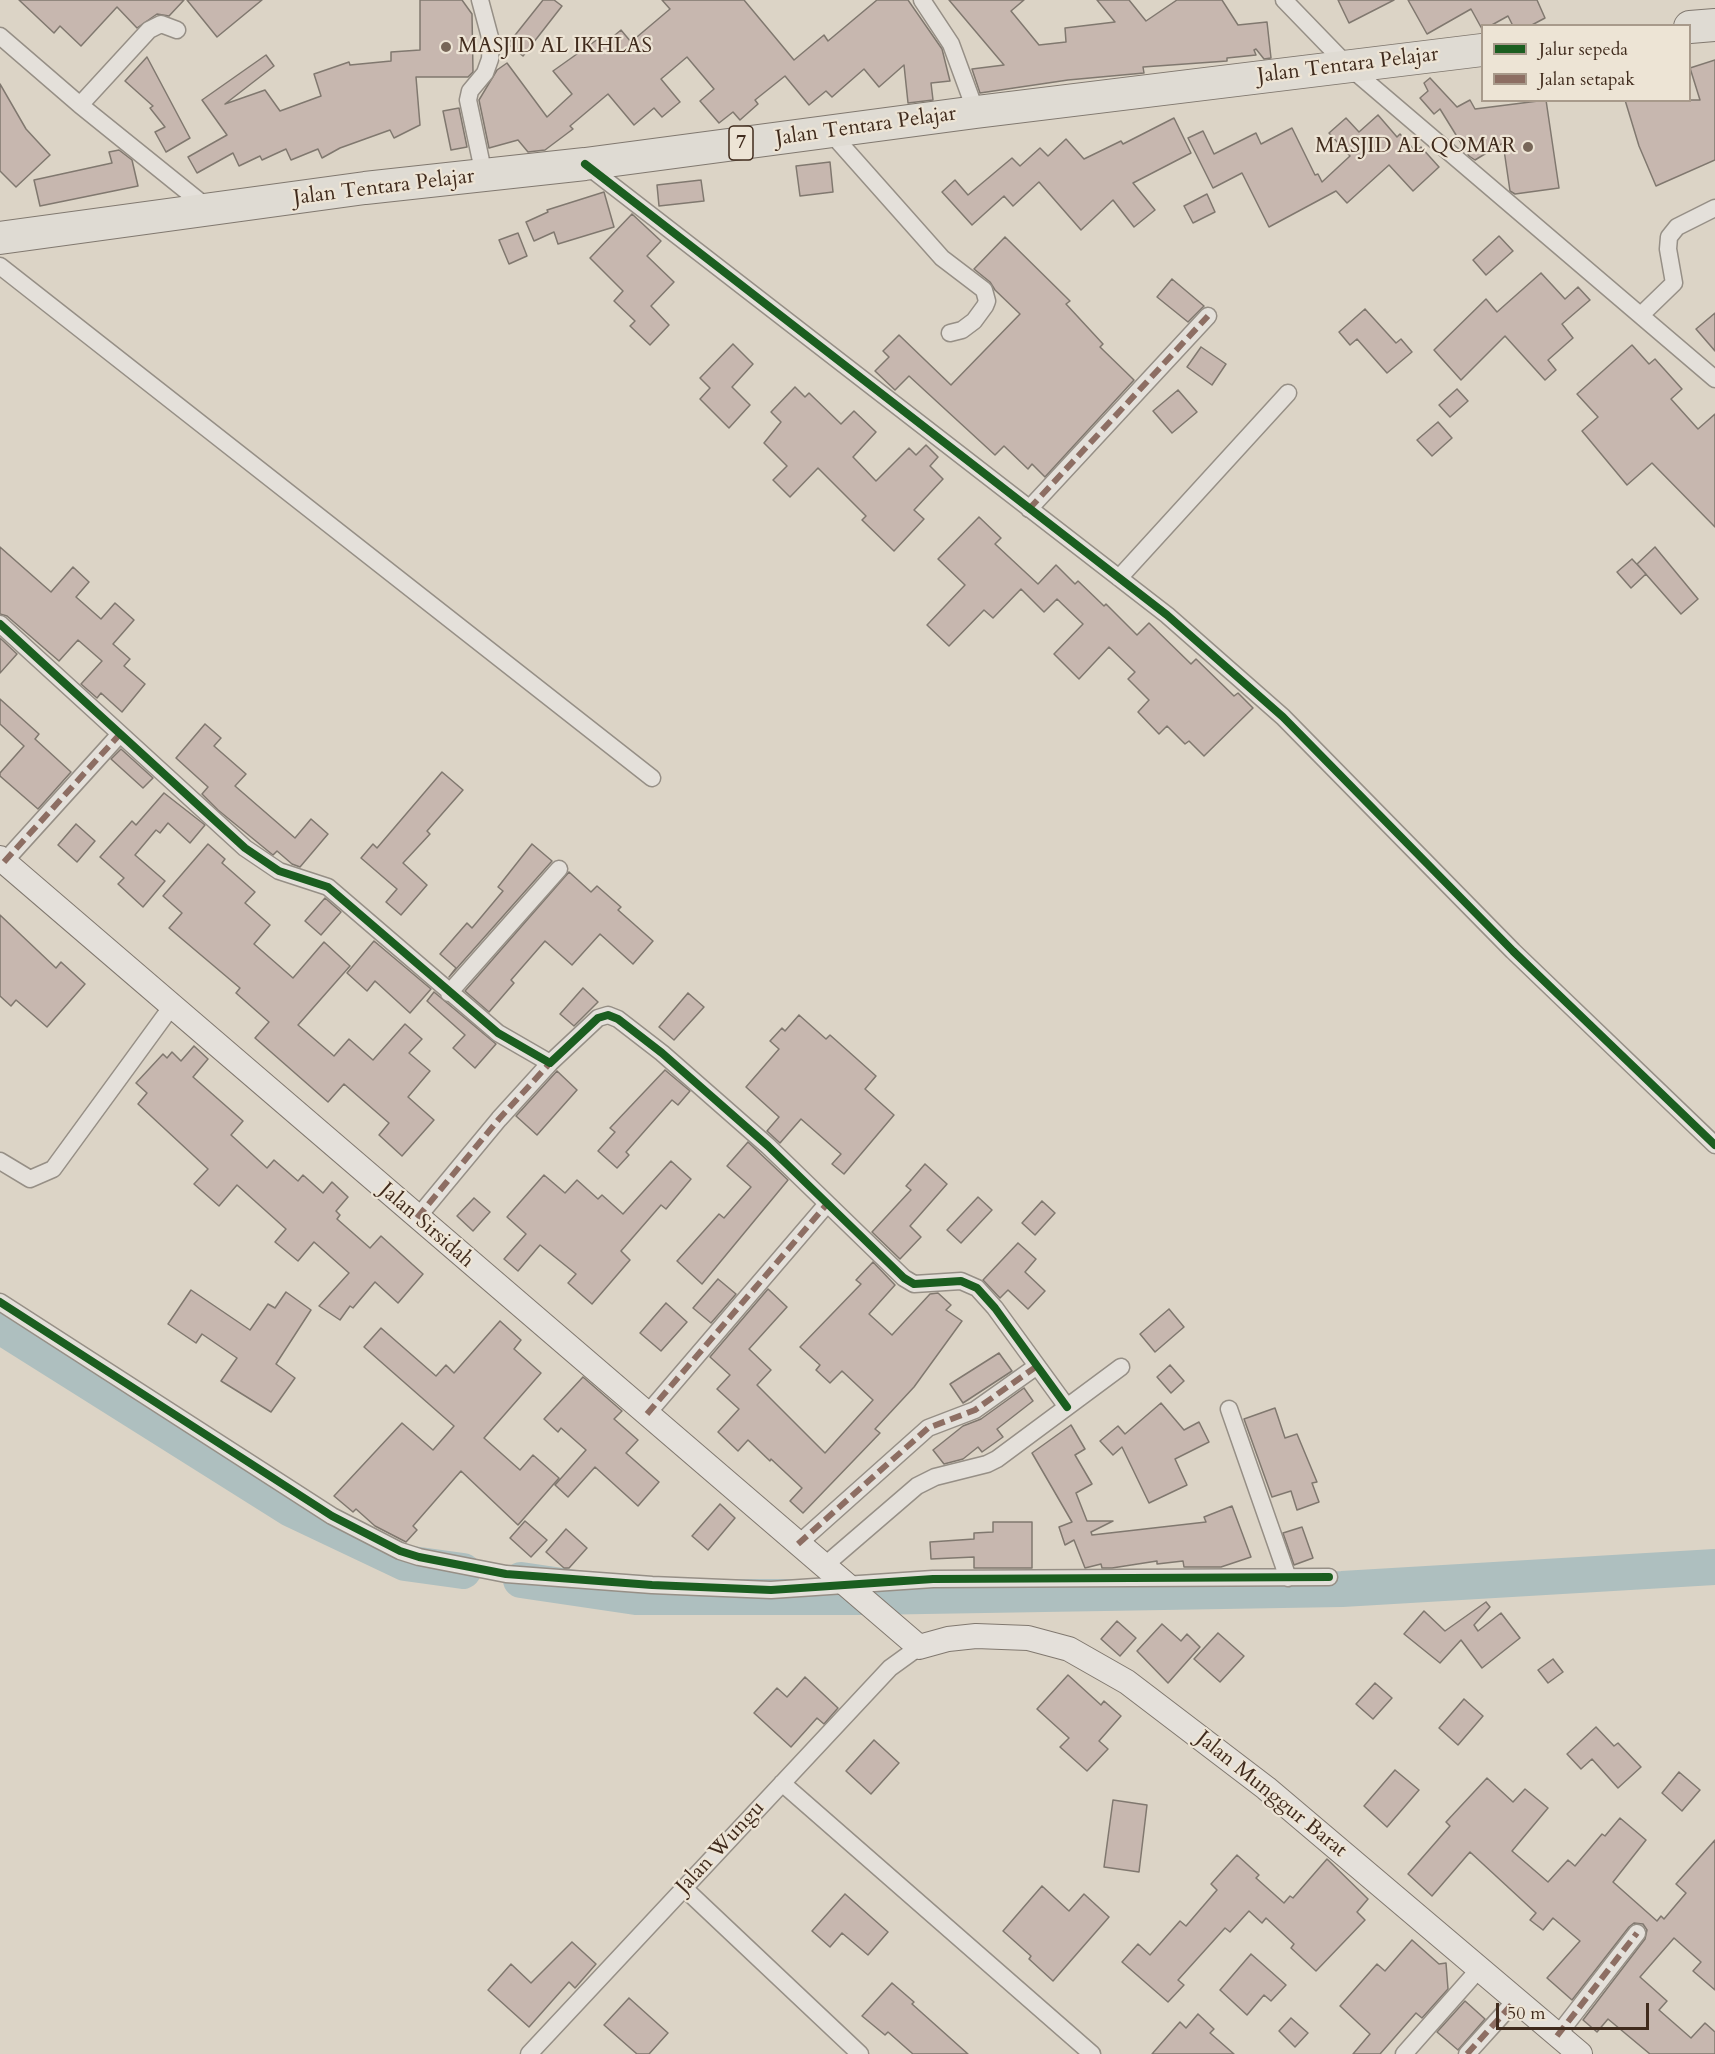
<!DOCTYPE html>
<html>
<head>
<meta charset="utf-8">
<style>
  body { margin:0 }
  #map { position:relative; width:1715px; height:2054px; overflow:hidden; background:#dcd4c6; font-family:Cardo,serif }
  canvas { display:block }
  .legend { position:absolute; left:1481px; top:24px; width:210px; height:78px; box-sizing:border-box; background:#ede4d5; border:2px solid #a89a8b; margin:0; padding:8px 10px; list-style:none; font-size:18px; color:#402b1d }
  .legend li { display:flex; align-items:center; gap:12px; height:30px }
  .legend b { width:30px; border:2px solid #a89a8b }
  .scale { position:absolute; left:1496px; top:2003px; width:153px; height:27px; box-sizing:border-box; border:3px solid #402b1d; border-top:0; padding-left:8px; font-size:18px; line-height:21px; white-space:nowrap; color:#402b1d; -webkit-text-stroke:4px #ede4d5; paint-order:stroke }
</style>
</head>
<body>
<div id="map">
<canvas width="1715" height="2054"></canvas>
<ul class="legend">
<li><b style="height:8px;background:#1b5e20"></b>Jalur sepeda</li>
<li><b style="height:8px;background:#8d6e63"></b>Jalan setapak</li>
</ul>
<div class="scale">50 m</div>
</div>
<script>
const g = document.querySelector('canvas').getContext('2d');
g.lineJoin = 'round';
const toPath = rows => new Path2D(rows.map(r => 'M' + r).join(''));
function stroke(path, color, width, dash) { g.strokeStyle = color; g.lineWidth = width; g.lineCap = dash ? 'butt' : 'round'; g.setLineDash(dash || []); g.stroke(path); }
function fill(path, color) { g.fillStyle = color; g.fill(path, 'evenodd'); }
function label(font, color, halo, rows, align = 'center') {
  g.font = font + ' Cardo,serif'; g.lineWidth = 4.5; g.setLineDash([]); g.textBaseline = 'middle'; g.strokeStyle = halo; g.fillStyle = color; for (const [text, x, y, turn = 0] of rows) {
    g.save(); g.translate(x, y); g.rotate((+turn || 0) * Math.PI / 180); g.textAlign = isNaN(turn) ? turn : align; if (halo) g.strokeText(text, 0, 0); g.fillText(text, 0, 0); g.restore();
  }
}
stroke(toPath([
  [0,1326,291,1509,405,1563,463,1571],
  [521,1580,636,1597,866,1597,1342,1589,1715,1567]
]), '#aebfbf', 36);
const building = toPath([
  [19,0,184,0,169,16,157,14,137,28,117,7,81,46,60,26,54,33,19,0],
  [187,0,262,0,217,37,187,0],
  [420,0,462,0,472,14,473,72,468,77,416,77,420,125,394,138,390,130,340,148,322,158,318,149,291,160,286,149,262,160,260,156,239,166,233,153,197,173,188,157,227,135,202,100,266,55,274,66,225,104,265,90,280,111,321,96,314,74,349,62,350,65,391,61,391,52,420,50,420,0],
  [543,0,554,0,562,6,523,56,508,44,543,0],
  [662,0,744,0,794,60,824,35,828,41,877,0,908,0,942,49,950,81,931,83,933,100,908,103,904,65,879,87,864,69,832,97,826,91,809,105,785,76,755,100,758,104,740,120,733,112,719,123,700,101,714,89,687,57,661,79,680,102,662,117,654,108,634,125,608,94,570,126,573,129,545,150,528,152,518,140,489,148,479,100,497,70,507,63,547,117,572,94,553,71,598,39,603,45,621,30,631,42,670,9,662,0],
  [949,0,1024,0,1011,11,1039,45,1066,42,1065,28,1115,22,1097,0,1129,0,1146,21,1177,0,1222,0,1238,25,1267,22,1271,58,1264,59,1256,49,1254,50,1256,55,1227,58,1227,61,1143,67,1144,73,1068,80,980,93,972,69,1004,65,949,0],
  [1338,0,1394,0,1349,23,1338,0],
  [1408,0,1537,0,1545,18,1530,26,1513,26,1508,16,1490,26,1482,26,1482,29,1471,9,1427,34,1408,0],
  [147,57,190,138,166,152,155,132,165,127,150,108,153,106,125,81,147,57],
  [1715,60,1715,160,1656,186,1639,146,1625,100,1700,100,1690,68,1715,60],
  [1430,78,1457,107,1470,100,1475,109,1546,100,1559,188,1515,194,1510,191,1503,143,1475,160,1469,156,1440,109,1434,114,1420,98,1428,91,1424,83,1430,78],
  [0,84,26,129,50,155,16,187,0,171,0,84],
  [459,108,467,147,451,150,443,111,459,108],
  [1378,115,1397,137,1400,134,1416,152,1421,147,1439,167,1413,191,1389,165,1347,203,1336,191,1269,227,1242,173,1213,188,1188,138,1203,131,1214,154,1256,133,1261,144,1292,128,1315,175,1318,174,1322,182,1350,156,1329,133,1346,118,1359,132,1378,115],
  [1174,118,1191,153,1133,183,1155,210,1134,227,1113,200,1081,230,1039,182,1013,206,1004,196,972,225,942,192,955,180,968,195,1012,158,1020,166,1040,148,1048,156,1066,139,1084,159,1121,141,1123,144,1174,118],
  [119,150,132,160,138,186,40,206,34,180,112,163,109,152,119,150],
  [830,162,833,192,800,196,796,166,830,162],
  [701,180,704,201,659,206,657,185,701,180],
  [604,192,614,227,558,244,554,232,534,241,526,222,548,212,547,210,604,192],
  [1207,194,1215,212,1193,223,1184,206,1207,194],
  [632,214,661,241,647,256,674,282,651,306,669,325,650,345,630,326,635,321,614,301,623,291,590,258,632,214],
  [518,233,527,256,509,264,499,240,518,233],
  [1499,236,1513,251,1486,275,1473,260,1499,236],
  [1005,237,1070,301,1066,304,1103,344,1100,347,1134,380,1045,477,1032,464,1028,469,1004,446,995,455,909,376,895,390,875,371,889,357,883,351,899,335,951,385,1020,314,995,290,990,282,974,269,1005,237],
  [1541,273,1565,299,1578,287,1590,300,1562,324,1573,338,1548,360,1556,370,1545,380,1505,336,1461,380,1434,350,1486,299,1497,312,1541,273],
  [1172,279,1204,306,1188,322,1157,297,1172,279],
  [1365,309,1396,343,1401,339,1412,352,1387,373,1357,339,1350,345,1339,332,1365,309],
  [1715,313,1715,351,1696,329,1715,313],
  [733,344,753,364,732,387,750,405,729,428,700,399,710,388,700,378,733,344],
  [1632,345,1649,364,1655,359,1682,389,1671,399,1698,429,1715,414,1715,527,1652,463,1627,485,1582,431,1598,417,1577,394,1632,345],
  [1201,347,1226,364,1212,385,1187,367,1201,347],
  [795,387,805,397,809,393,841,424,854,411,876,432,853,457,876,481,909,448,916,455,926,445,938,457,930,466,943,479,914,510,924,519,894,551,862,520,866,516,818,468,790,497,773,480,787,466,764,443,781,422,771,412,795,387],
  [1457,389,1468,401,1450,417,1439,405,1457,389],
  [1178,390,1197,412,1172,433,1153,411,1178,390],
  [1438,422,1452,438,1432,456,1417,440,1438,422],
  [979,517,1001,538,995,544,1038,584,1056,565,1075,584,1078,581,1104,606,1106,604,1137,635,1149,623,1191,664,1196,659,1234,696,1238,693,1253,708,1204,756,1189,741,1185,744,1167,726,1159,734,1138,712,1149,700,1128,679,1135,672,1109,647,1079,679,1054,654,1083,624,1057,599,1044,612,1021,589,993,618,984,610,949,646,927,625,965,585,938,559,979,517],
  [0,547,51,592,73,567,89,582,76,597,101,619,115,603,134,620,113,644,130,659,124,666,145,684,122,712,101,693,97,698,81,684,102,661,78,640,59,661,7,616,0,614,0,547],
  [1655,547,1698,599,1681,614,1637,564,1655,547],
  [1632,559,1646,574,1631,588,1617,572,1632,559],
  [0,638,17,654,0,673,0,638],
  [0,699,39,734,35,739,71,772,38,809,0,776,0,773,24,746,0,724,0,699],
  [205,724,221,738,214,746,246,774,235,786,295,838,311,819,328,834,300,867,292,864,277,851,273,855,268,851,218,810,202,794,208,787,176,758,205,724],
  [121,749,153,778,143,788,111,759,121,749],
  [442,772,463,790,427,831,430,834,403,863,427,885,401,915,386,902,397,889,361,858,373,844,377,848,442,772],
  [164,793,205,825,190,843,168,823,160,833,156,830,135,855,165,881,143,907,118,884,124,878,100,857,132,821,136,825,164,793],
  [76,824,95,841,77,862,58,845,76,824],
  [208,844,225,859,222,863,255,892,245,903,270,925,254,944,293,978,324,942,350,966,298,1025,334,1056,349,1039,373,1060,405,1024,422,1039,409,1053,430,1071,408,1097,434,1120,402,1156,379,1135,389,1123,344,1084,328,1102,255,1038,269,1022,236,993,240,988,169,928,182,913,163,896,208,844],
  [532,844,552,861,449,977,456,968,440,954,467,923,472,928,503,891,498,887,532,844],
  [569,872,591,892,597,886,621,907,618,910,653,941,633,964,600,934,572,965,545,941,511,980,514,983,489,1012,465,991,569,872],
  [325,898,341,912,321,935,305,921,325,898],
  [0,915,56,968,61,962,85,984,47,1027,16,1000,11,1006,0,996,0,915],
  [374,941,431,989,410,1013,375,981,367,991,347,973,374,941],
  [583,988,598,1002,574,1026,560,1014,583,988],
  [434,992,496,1044,475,1068,453,1048,465,1035,427,1001,434,992],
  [688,993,704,1007,674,1040,659,1027,688,993],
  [799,1015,826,1039,830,1035,876,1076,865,1089,894,1115,844,1174,832,1164,841,1154,801,1119,780,1143,767,1131,779,1117,746,1087,779,1049,770,1041,782,1028,785,1031,799,1015],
  [194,1046,208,1059,193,1077,243,1121,231,1135,267,1168,274,1160,298,1181,303,1175,323,1193,332,1182,348,1197,336,1211,340,1215,337,1219,370,1248,381,1236,423,1274,398,1303,375,1282,353,1308,350,1306,340,1320,319,1306,349,1273,314,1242,298,1261,275,1242,286,1229,237,1185,219,1206,194,1184,208,1169,138,1104,147,1093,136,1083,163,1054,167,1058,172,1052,181,1061,194,1046],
  [665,1070,690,1091,678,1105,672,1100,626,1152,629,1155,617,1168,598,1151,615,1132,610,1128,665,1070],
  [557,1071,577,1090,537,1135,516,1116,557,1071],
  [748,1142,788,1180,702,1284,677,1261,719,1214,724,1218,751,1187,727,1166,748,1142],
  [671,1161,691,1179,666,1209,661,1205,621,1251,630,1260,592,1304,568,1283,576,1274,540,1245,518,1271,504,1259,526,1234,507,1217,544,1175,565,1193,577,1180,598,1199,602,1195,623,1214,671,1161],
  [925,1164,947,1184,910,1226,921,1237,900,1259,872,1232,911,1190,906,1186,925,1164],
  [978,1197,992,1210,961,1243,947,1230,978,1197],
  [474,1198,490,1212,473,1231,457,1216,474,1198],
  [1042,1201,1055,1213,1035,1235,1022,1223,1042,1201],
  [1018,1243,1036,1259,1025,1272,1045,1291,1028,1309,1008,1290,1000,1298,983,1280,1018,1243],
  [873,1262,895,1285,869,1314,892,1335,930,1294,938,1293,951,1305,946,1310,962,1321,914,1387,875,1429,880,1433,803,1513,790,1501,802,1488,771,1459,770,1461,748,1440,738,1451,718,1432,739,1409,717,1389,730,1375,710,1357,768,1289,787,1307,749,1349,771,1370,757,1385,825,1453,873,1400,842,1371,830,1383,816,1370,820,1365,800,1347,861,1284,856,1280,873,1262],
  [718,1279,736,1294,711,1323,693,1308,718,1279],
  [191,1290,250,1330,268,1304,275,1308,286,1292,311,1310,276,1364,295,1378,271,1412,221,1381,237,1358,202,1334,196,1343,168,1324,191,1290],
  [666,1303,687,1322,661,1351,640,1333,666,1303],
  [1169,1309,1184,1327,1155,1352,1140,1334,1169,1309],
  [500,1321,521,1340,514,1349,541,1373,484,1438,520,1470,533,1455,559,1478,518,1525,461,1471,413,1526,417,1530,406,1542,375,1526,356,1509,353,1512,334,1496,402,1423,433,1450,454,1426,364,1347,381,1328,436,1376,446,1365,454,1373,500,1321],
  [999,1353,1012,1371,963,1403,950,1384,999,1353],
  [1170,1365,1184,1381,1171,1393,1157,1377,1170,1365],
  [583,1377,622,1411,614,1419,638,1440,626,1453,659,1482,638,1506,595,1467,568,1497,555,1485,586,1450,561,1428,558,1432,544,1419,583,1377],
  [1024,1388,1033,1401,997,1429,1003,1437,982,1452,978,1447,963,1459,944,1464,933,1450,963,1426,981,1419,1024,1388],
  [1161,1403,1184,1430,1199,1422,1209,1442,1175,1459,1187,1485,1149,1503,1122,1447,1113,1455,1100,1441,1118,1426,1125,1434,1161,1403],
  [1275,1408,1285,1438,1297,1434,1317,1482,1312,1483,1319,1502,1297,1510,1291,1491,1272,1497,1244,1419,1275,1408],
  [1071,1425,1085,1449,1075,1455,1092,1484,1076,1493,1087,1521,1113,1521,1091,1532,1092,1535,1206,1522,1204,1517,1232,1506,1251,1557,1221,1567,1184,1567,1183,1561,1157,1564,1157,1561,1112,1568,1102,1568,1101,1564,1085,1568,1074,1540,1065,1545,1059,1527,1072,1522,1032,1453,1071,1425],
  [720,1504,735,1518,708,1550,692,1536,720,1504],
  [525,1521,547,1540,531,1557,510,1538,525,1521],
  [993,1522,1032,1522,1032,1568,974,1568,974,1557,931,1559,930,1542,974,1539,974,1533,993,1532,993,1522],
  [1302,1527,1313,1558,1294,1565,1283,1533,1302,1527],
  [566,1529,587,1548,569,1568,564,1568,546,1552,566,1529],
  [1486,1602,1490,1607,1474,1625,1478,1631,1501,1613,1520,1638,1482,1668,1461,1640,1440,1663,1404,1634,1424,1611,1445,1631,1486,1602],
  [1117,1621,1136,1638,1120,1656,1101,1639,1117,1621],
  [1162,1624,1181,1641,1187,1634,1200,1647,1168,1683,1137,1651,1162,1624],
  [1218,1633,1244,1656,1220,1682,1194,1659,1218,1633],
  [1553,1659,1563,1672,1548,1683,1538,1670,1553,1659],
  [1068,1675,1101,1705,1104,1701,1121,1716,1099,1741,1108,1749,1087,1771,1060,1747,1069,1738,1037,1709,1068,1675],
  [805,1677,838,1708,824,1724,817,1718,791,1747,754,1713,777,1688,787,1697,805,1677],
  [1375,1683,1392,1698,1373,1719,1356,1704,1375,1683],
  [1464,1699,1483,1716,1458,1745,1439,1728,1464,1699],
  [1596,1727,1614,1746,1618,1743,1641,1767,1618,1788,1592,1759,1581,1769,1567,1754,1596,1727],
  [874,1740,899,1763,871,1794,846,1771,874,1740],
  [1395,1770,1419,1790,1387,1827,1364,1806,1395,1770],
  [1679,1772,1700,1790,1682,1811,1662,1793,1679,1772],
  [1487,1778,1513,1802,1525,1789,1548,1808,1512,1851,1548,1882,1568,1860,1575,1866,1602,1834,1605,1836,1620,1818,1646,1840,1613,1882,1657,1921,1661,1916,1664,1919,1686,1893,1676,1884,1715,1840,1715,1990,1693,1971,1701,1962,1674,1938,1640,1977,1667,2001,1659,2010,1691,2038,1705,2023,1715,2032,1715,2054,1650,2054,1608,2019,1597,2032,1583,2020,1645,1939,1647,1930,1643,1924,1634,1923,1629,1927,1572,2000,1547,1978,1580,1941,1553,1918,1543,1930,1530,1920,1536,1913,1470,1852,1432,1896,1408,1874,1450,1826,1446,1822,1487,1778],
  [1113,1800,1147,1805,1139,1872,1104,1867,1113,1800],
  [1237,1855,1259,1875,1256,1878,1284,1903,1290,1896,1293,1898,1327,1859,1368,1899,1357,1912,1365,1920,1316,1971,1291,1948,1294,1944,1266,1918,1262,1923,1249,1911,1230,1932,1225,1928,1178,1980,1184,1985,1168,2002,1122,1962,1138,1944,1150,1955,1180,1921,1186,1926,1217,1890,1211,1884,1237,1855],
  [1042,1886,1069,1911,1084,1894,1109,1917,1053,1981,1029,1959,1031,1956,1003,1931,1042,1886],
  [845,1894,888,1932,868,1955,842,1933,830,1947,812,1931,845,1894],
  [1412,1940,1439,1964,1446,1963,1448,1989,1422,2018,1416,2013,1380,2054,1353,2054,1370,2034,1340,2006,1377,1964,1385,1971,1412,1940],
  [572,1942,596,1964,575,1988,569,1982,529,2027,488,1990,511,1964,531,1983,572,1942],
  [1251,1954,1286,1985,1271,2001,1264,1995,1247,2015,1220,1990,1251,1954],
  [892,1983,914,2002,912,2004,968,2054,913,2054,888,2032,885,2035,862,2016,892,1983],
  [629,1998,668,2033,649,2054,637,2054,604,2025,629,1998],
  [1465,2001,1485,2019,1458,2050,1437,2032,1465,2001],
  [1198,2014,1214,2029,1210,2033,1234,2054,1152,2054,1180,2022,1186,2028,1198,2014],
  [1291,2018,1308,2033,1295,2047,1279,2031,1291,2018]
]);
fill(building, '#c7b7af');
stroke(building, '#80786f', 1.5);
const street = toPath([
  [480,0,491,41,490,59,485,73,470,91,468,100,484,175],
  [922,0,951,44,976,112],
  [1284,0,1347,65,1715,379],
  [0,36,80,105,209,209],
  [80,105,149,30,161,24,177,30],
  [830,132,942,258,984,290,987,301,985,306,974,321,962,330,950,333],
  [586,165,1167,615,1283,717,1513,951,1715,1145],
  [0,266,652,778],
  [1642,314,1674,283,1668,249,1669,237,1677,227,1715,208],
  [1029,509,1208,316],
  [1119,578,1288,393],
  [0,624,245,848,279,871,328,887,498,1033,550,1063,598,1018,608,1015,618,1019,662,1053,768,1146,904,1278,914,1284,961,1281,977,1288,995,1308,1067,1407],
  [4,862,120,734],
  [449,993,559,869],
  [0,1161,30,1179,53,1169,172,1006],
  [417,1218,499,1119,550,1063],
  [0,1302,332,1516,400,1551,419,1557,506,1574,652,1585,771,1590,933,1579,1329,1577],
  [1229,1409,1288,1578],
  [647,1414,827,1204],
  [798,1544,928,1428,975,1410,1037,1366],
  [824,1566,917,1486,935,1477,987,1464,997,1459,1121,1367],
  [782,1783,1092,2054],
  [684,1888,860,2054],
  [1557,2036,1637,1933],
  [529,2054,890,1668,919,1647],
  [1404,2054,1480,1968],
  [1467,2054,1515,2001]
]);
const secondary = toPath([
  [0,858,919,1647,948,1639,976,1636,1028,1638,1069,1649,1127,1682,1266,1788,1580,2054]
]);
const highway = toPath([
  [1690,27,1715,25],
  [0,238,365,188,585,164,976,112,1482,50]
]);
stroke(street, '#968f86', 19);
stroke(secondary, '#80786f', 26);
stroke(highway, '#80786f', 34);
stroke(street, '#e4e0da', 16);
stroke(secondary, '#e4e0da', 24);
stroke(highway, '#dfdbd3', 32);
stroke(toPath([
  [1029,509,1208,316],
  [4,862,120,734],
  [417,1218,499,1119,550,1063],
  [647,1414,827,1204],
  [798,1544,928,1428,975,1410,1037,1366],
  [1557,2036,1637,1933],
  [1467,2054,1515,2001]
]), '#8d6e63', 6, [12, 6]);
stroke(toPath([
  [585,164,1167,615,1283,717,1513,951,1715,1145],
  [0,624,245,848,279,871,328,887,498,1033,550,1063,598,1018,608,1015,618,1019,662,1053,768,1146,904,1278,914,1284,961,1281,977,1288,995,1308,1067,1407],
  [0,1302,332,1516,400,1551,419,1557,506,1574,652,1585,771,1590,933,1579,1329,1577]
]), '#1b5e20', 8);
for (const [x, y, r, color] of [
  [446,47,6,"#776658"],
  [1528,147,6,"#776658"]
]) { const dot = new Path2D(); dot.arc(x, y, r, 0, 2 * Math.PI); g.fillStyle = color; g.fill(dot); stroke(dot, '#ede4d5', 2); }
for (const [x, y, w] of [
  [741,143,24]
]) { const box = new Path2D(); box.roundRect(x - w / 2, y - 17, w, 34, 4.5); g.fillStyle = '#ede4d5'; g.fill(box); stroke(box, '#402b1d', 1.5); }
label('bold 20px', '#402b1d', null, [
  ["7",741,143]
]);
label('21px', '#402b1d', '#ede4d5', [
  ["MASJID AL IKHLAS",458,47],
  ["MASJID AL QOMAR",1516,147,"right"]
], 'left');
label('21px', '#402b1d', '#ede4d5', [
  ["Jalan Tentara Pelajar",1348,66,-7],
  ["Jalan Tentara Pelajar",866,127,-8],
  ["Jalan Tentara Pelajar",384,188,-7],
  ["Jalan Sirsidah",426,1226,41],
  ["Jalan Munggur Barat",1271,1795,39],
  ["Jalan Wungu",721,1848,-47]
]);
</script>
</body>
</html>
